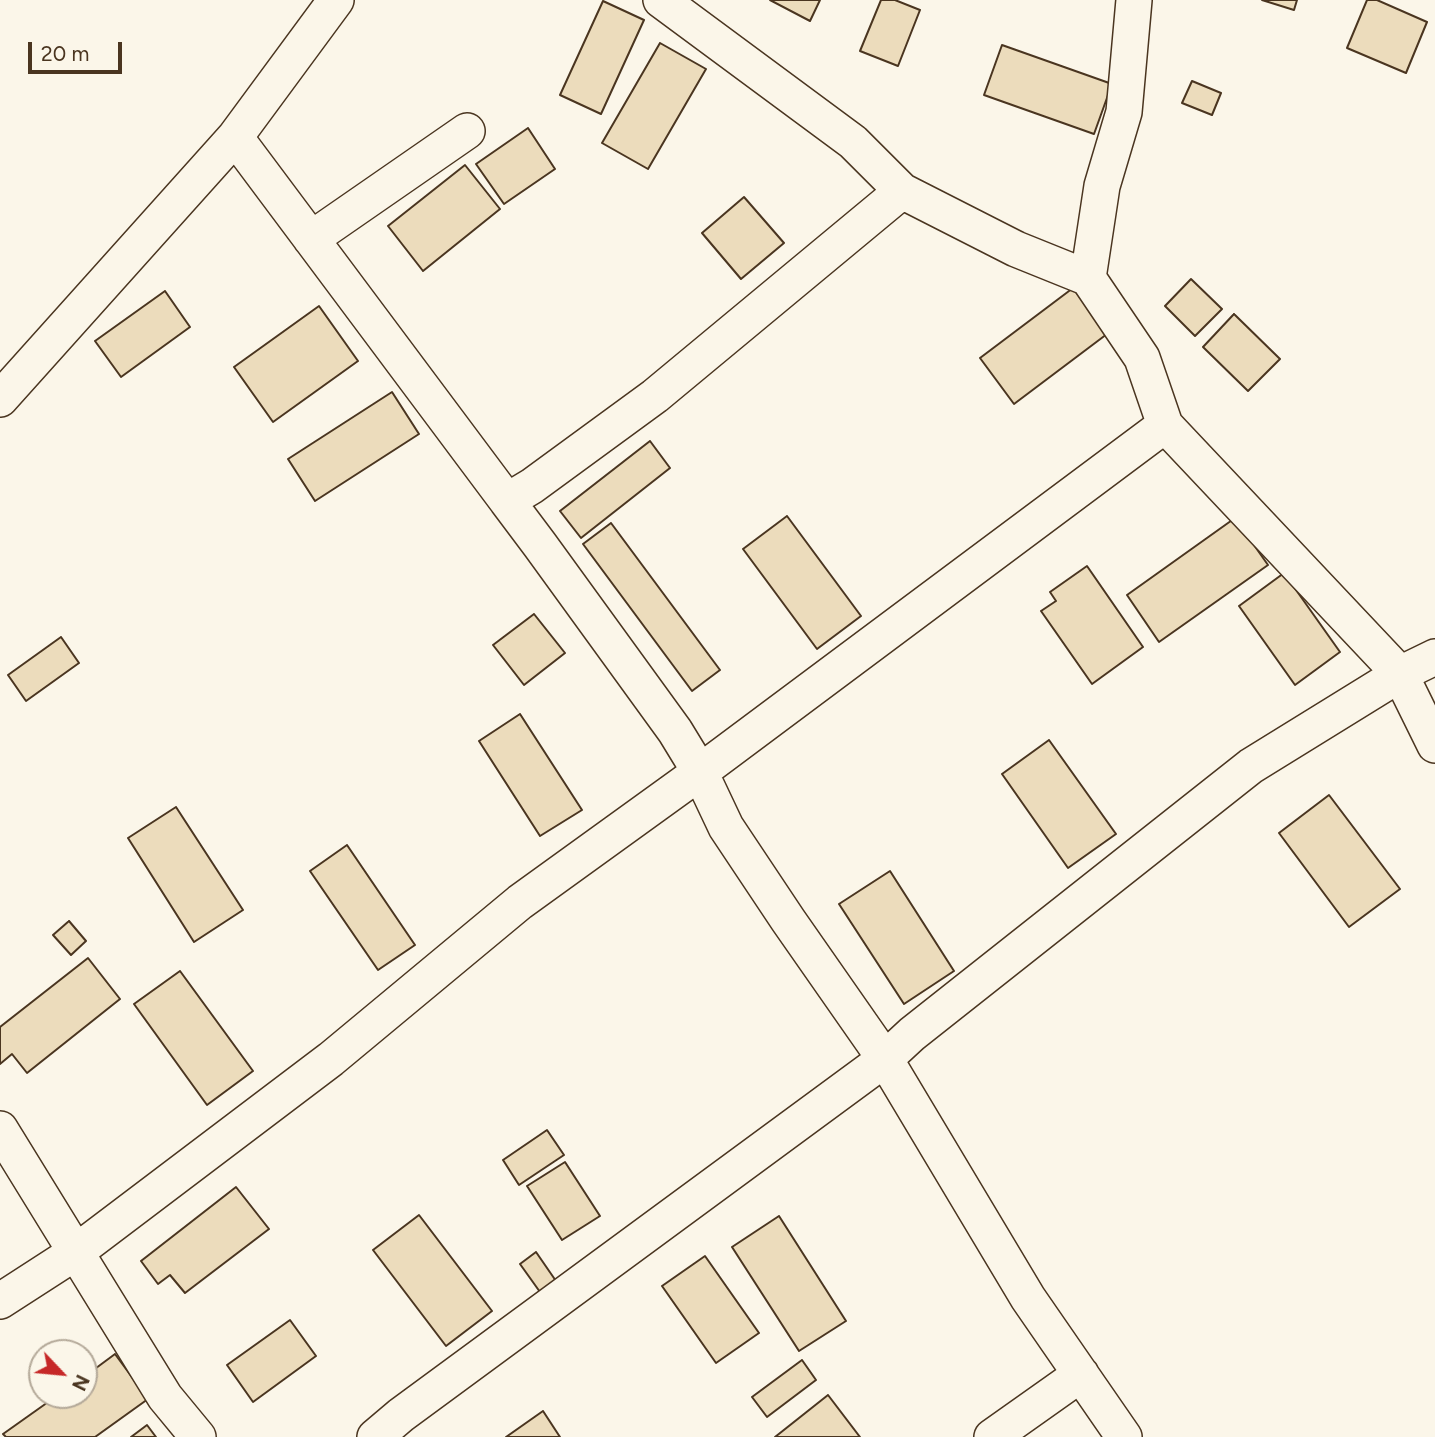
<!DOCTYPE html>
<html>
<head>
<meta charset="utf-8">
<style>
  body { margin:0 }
  #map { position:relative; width:1435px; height:1437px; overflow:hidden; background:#fbf6e9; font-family:Figtree,sans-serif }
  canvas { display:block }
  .north { position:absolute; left:28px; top:1339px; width:70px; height:70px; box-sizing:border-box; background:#fbf6e9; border:2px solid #b4a999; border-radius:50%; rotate:116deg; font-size:19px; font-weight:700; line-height:28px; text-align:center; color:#4a3520 }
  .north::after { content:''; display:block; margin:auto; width:24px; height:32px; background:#c62828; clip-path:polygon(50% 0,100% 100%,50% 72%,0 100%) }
  .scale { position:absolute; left:28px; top:42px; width:94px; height:32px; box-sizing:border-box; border:4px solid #4a3520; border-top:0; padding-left:9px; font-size:21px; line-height:24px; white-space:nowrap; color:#4a3520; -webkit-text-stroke:5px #fbf6e9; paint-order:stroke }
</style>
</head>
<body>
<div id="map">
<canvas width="1435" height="1437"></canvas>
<div class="north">N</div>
<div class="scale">20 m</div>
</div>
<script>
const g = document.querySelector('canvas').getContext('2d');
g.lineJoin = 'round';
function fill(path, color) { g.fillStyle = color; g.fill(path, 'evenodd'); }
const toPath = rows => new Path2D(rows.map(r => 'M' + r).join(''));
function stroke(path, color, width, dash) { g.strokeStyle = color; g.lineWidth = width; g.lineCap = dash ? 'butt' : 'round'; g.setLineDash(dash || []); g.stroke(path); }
const building = toPath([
  [770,0,820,0,810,21,770,0],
  [881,0,895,0,920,10,898,66,860,51,881,0],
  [1262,0,1297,0,1294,10,1262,0],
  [1367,0,1377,0,1427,22,1406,73,1347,48,1367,0],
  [603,1,644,20,601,114,560,95,603,1],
  [660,43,706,69,648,169,602,143,660,43],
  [1002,45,1112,84,1094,134,984,95,1002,45],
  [1192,81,1221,93,1212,115,1182,103,1192,81],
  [528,128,555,169,504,204,476,164,528,128],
  [465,165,500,209,423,271,388,226,465,165],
  [744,197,784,243,741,279,702,233,744,197],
  [1191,279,1222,309,1195,336,1165,306,1191,279],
  [1073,288,1107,334,1014,404,980,358,1073,288],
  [165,291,190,327,121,377,95,341,165,291],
  [319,306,358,361,273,422,234,367,319,306],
  [1234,314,1280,359,1248,391,1203,347,1234,314],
  [392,392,419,434,315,501,288,459,392,392],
  [650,441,670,468,581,538,560,511,650,441],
  [787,516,861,616,817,649,743,549,787,516],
  [1235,518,1268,565,1159,642,1127,595,1235,518],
  [611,523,720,670,692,691,583,544,611,523],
  [1087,566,1143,647,1092,684,1041,611,1056,601,1050,592,1087,566],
  [1284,573,1340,652,1295,685,1239,606,1284,573],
  [534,614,565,653,524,685,493,645,534,614],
  [61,637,79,663,26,701,8,675,61,637],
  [520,714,582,810,540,836,479,741,520,714],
  [1049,740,1116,834,1068,868,1002,774,1049,740],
  [1329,795,1400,889,1349,927,1279,833,1329,795],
  [176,807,243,910,194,942,128,838,176,807],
  [347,845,415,945,378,970,310,871,347,845],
  [890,871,954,971,904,1004,839,904,890,871],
  [69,921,86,941,71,955,53,935,69,921],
  [88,958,120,999,27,1073,12,1054,0,1064,0,1027,88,958],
  [180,971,253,1071,207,1105,134,1004,180,971],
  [547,1130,564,1155,519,1185,503,1160,547,1130],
  [565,1162,600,1216,562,1240,527,1186,565,1162],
  [236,1187,269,1229,185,1293,170,1275,158,1284,141,1261,236,1187],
  [419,1215,492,1311,446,1346,373,1250,419,1215],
  [779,1216,846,1321,799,1351,732,1247,779,1216],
  [536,1252,556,1281,540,1292,520,1264,536,1252],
  [705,1256,759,1333,716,1363,662,1286,705,1256],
  [290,1320,316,1356,253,1402,227,1365,290,1320],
  [115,1354,148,1399,95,1437,6,1437,3,1434,58,1395,84,1395,84,1377,115,1354],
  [802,1360,816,1380,767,1417,752,1397,802,1360],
  [828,1395,860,1437,775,1437,828,1395],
  [543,1411,560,1437,506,1437,543,1411],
  [147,1425,156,1437,131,1437,147,1425]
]);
fill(building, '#ecdcbc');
stroke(building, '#4a3520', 2);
const minor = toPath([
  [661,0,853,142,902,191,1016,249,1088,278,1142,358,1165,425,1400,674,1435,745],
  [235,137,507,501],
  [902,191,655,396,532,486,507,501,540,545,675,731,700,772,726,827,788,920,885,1059,1028,1298,1124,1437],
  [311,239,467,131],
  [1088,278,1102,186,1124,112,1134,0],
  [0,399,235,137,336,0],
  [0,1129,165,1397,198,1437],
  [0,1301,76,1252,331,1059,520,902,700,772,1165,425],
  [375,1437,401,1415,885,1059,912,1034,1251,766,1400,674,1435,657],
  [992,1437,1081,1374]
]);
stroke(minor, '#4a3520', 38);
stroke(minor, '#fbf6e9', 35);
</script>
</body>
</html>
